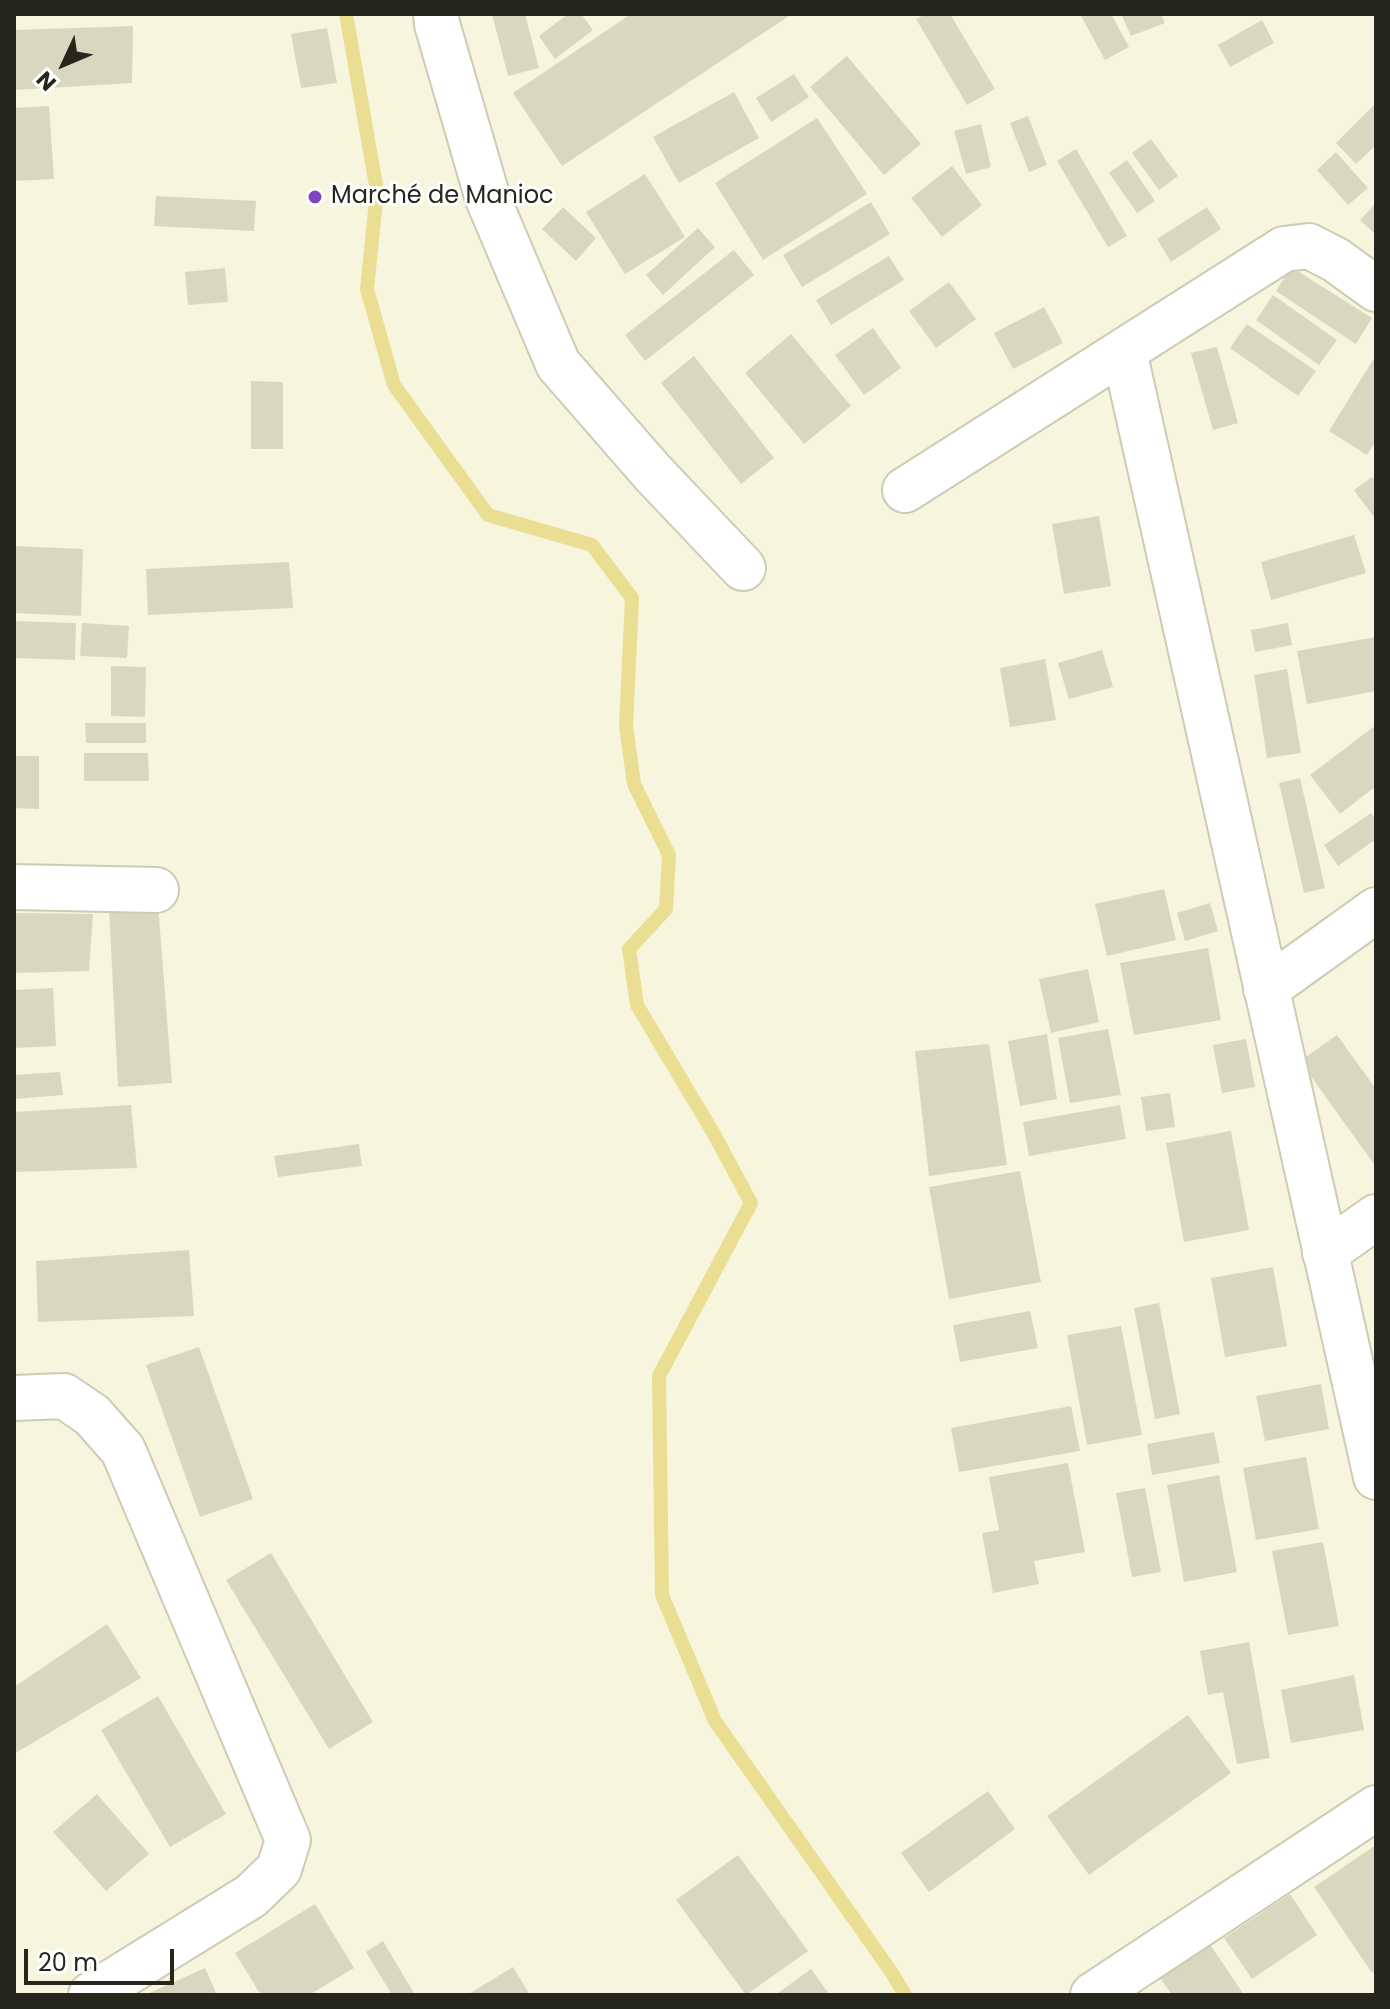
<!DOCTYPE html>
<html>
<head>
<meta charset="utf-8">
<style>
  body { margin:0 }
  #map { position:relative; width:1390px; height:2009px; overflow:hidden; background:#f8f5de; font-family:Poppins,sans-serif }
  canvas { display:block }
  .frame { position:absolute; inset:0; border:16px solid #27261d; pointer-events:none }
  .north { position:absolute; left:24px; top:24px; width:80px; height:80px; -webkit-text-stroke:6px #fff; paint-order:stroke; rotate:226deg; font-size:22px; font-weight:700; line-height:32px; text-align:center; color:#27261d }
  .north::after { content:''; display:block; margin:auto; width:28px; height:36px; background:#27261d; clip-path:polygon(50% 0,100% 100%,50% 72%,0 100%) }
  .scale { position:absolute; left:24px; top:1949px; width:150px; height:36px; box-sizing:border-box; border:4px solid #27261d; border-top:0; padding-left:10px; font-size:24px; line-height:28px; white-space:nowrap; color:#27261d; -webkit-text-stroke:6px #fff; paint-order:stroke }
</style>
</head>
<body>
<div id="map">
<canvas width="1390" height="2009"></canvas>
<div class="frame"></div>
<div class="north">N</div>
<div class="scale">20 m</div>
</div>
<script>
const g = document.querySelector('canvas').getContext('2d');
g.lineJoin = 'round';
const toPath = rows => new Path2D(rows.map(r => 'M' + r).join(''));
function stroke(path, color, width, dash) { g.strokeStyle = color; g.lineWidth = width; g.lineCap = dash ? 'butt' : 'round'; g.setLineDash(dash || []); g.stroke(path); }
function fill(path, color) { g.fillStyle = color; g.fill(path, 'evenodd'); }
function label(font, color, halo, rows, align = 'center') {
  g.font = font + ' Poppins,sans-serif'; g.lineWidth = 6; g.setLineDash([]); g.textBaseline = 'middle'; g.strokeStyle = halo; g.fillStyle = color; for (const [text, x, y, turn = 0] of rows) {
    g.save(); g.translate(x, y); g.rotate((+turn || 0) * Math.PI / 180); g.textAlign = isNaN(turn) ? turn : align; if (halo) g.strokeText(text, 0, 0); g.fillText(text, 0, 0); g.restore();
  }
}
stroke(toPath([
  [346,14,377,191,367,289,394,385,488,515,592,545,632,598,626,726,634,784,669,855,666,909,629,949,637,1005,714,1134,751,1203,659,1376,662,1595,715,1721,892,1973,905,1995]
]), '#e9de92', 14);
fill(toPath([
  [492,14,525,14,539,68,508,76],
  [568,14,581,14,593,30,555,59,539,36],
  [631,14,792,14,562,166,513,93],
  [926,14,950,14,995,89,967,105,916,19],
  [1080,14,1111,14,1129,47,1105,60],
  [1121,14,1161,14,1165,23,1131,36],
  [1262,20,1274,43,1230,67,1218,45],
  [133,26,132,83,14,90,14,30],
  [327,28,337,83,301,88,291,34],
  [847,56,921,144,884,175,810,87],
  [794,74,809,97,771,122,756,98],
  [734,92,759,138,679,183,653,137],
  [1376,103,1376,145,1356,164,1336,143],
  [49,106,54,179,14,181,14,108],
  [1028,116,1047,165,1029,172,1010,123],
  [817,118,867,194,763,260,715,183],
  [981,124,991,167,966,174,954,131],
  [1151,139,1178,176,1159,190,1132,153],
  [1076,149,1127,236,1108,247,1057,161],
  [1336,152,1368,188,1348,205,1317,170],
  [1127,160,1155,201,1137,213,1109,173],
  [952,166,982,205,942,237,911,198],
  [645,174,685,237,625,274,586,212],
  [156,196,256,201,254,231,154,226],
  [871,202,890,234,802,287,783,255],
  [1376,203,1376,235,1360,220],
  [563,207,596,238,576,261,542,229],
  [1207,207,1221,229,1171,262,1157,239],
  [698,228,715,247,663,295,646,275],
  [734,250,754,275,645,361,625,335],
  [889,256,904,280,831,325,816,300],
  [1291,267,1372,318,1356,344,1276,291],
  [225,268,228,302,188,305,185,272],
  [949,282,976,319,936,348,909,311],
  [1273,295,1337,340,1319,365,1256,320],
  [1044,307,1063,343,1013,369,994,333],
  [1247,324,1316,371,1298,396,1230,348],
  [873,328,901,368,864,395,835,355],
  [791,334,851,406,804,444,745,373],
  [1217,347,1238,423,1213,430,1191,353],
  [1376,355,1376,441,1367,455,1329,431],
  [694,356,774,458,741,484,661,383],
  [251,381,283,382,283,449,251,449],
  [1372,477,1376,482,1376,520,1354,490],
  [1099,516,1111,586,1064,594,1052,524],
  [1354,535,1366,573,1271,600,1261,562],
  [14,546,83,549,81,616,14,613],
  [289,562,293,608,148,615,146,569],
  [14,621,76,623,75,660,14,658],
  [82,623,129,626,127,658,80,656],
  [1288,623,1292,645,1255,652,1251,630],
  [1376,637,1376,691,1307,704,1297,651],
  [1102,650,1113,687,1069,699,1058,663],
  [1045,659,1056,720,1010,727,1000,668],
  [111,666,146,667,145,717,111,716],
  [1287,669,1301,753,1267,758,1254,675],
  [85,723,146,723,146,743,86,743],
  [1376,725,1376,786,1340,814,1310,775],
  [84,753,148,753,149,781,84,781],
  [14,756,39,756,39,809,14,808],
  [1300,778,1325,888,1304,893,1279,783],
  [1371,813,1376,820,1376,839,1338,866,1324,845],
  [1164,889,1176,940,1107,956,1095,904],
  [1210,903,1218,931,1185,941,1177,913],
  [158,904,172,1083,118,1087,109,907],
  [14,913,93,914,89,971,14,973],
  [1208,948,1221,1020,1134,1035,1120,963],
  [1088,969,1099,1022,1051,1033,1039,979],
  [53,988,56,1046,14,1048,14,990],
  [1108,1029,1121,1095,1070,1103,1058,1038],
  [1047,1034,1057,1099,1020,1106,1008,1041],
  [1337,1035,1376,1089,1376,1167,1300,1061],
  [1246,1039,1255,1087,1222,1093,1213,1045],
  [989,1044,1007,1165,929,1176,915,1051],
  [60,1072,63,1095,14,1099,14,1075],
  [1170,1093,1175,1127,1146,1131,1141,1097],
  [131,1105,137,1168,14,1172,14,1112],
  [1120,1105,1126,1139,1029,1156,1023,1122],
  [1231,1131,1249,1230,1184,1242,1166,1143],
  [359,1144,362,1166,278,1177,274,1156],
  [1020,1171,1041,1282,949,1299,929,1187],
  [189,1250,194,1316,38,1322,36,1261],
  [1273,1267,1287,1346,1225,1357,1211,1278],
  [1159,1303,1180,1414,1155,1419,1134,1308],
  [1030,1311,1038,1348,960,1362,953,1325],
  [1121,1326,1142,1435,1087,1445,1067,1335],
  [199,1347,253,1499,200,1517,146,1365],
  [1321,1384,1329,1429,1265,1441,1256,1396],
  [1071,1406,1080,1451,959,1472,951,1428],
  [1214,1432,1220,1463,1152,1475,1147,1444],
  [1306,1457,1319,1529,1256,1540,1243,1468],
  [1068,1463,1085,1552,1034,1561,1039,1584,993,1593,982,1533,999,1530,989,1477],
  [1219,1475,1237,1572,1184,1582,1167,1485],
  [1145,1488,1161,1572,1132,1577,1116,1493],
  [1323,1542,1339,1626,1288,1635,1272,1551],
  [271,1553,373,1722,329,1749,226,1580],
  [107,1624,141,1678,14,1754,14,1687],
  [1249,1642,1270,1758,1237,1764,1223,1692,1208,1695,1200,1651],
  [1354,1675,1364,1730,1291,1743,1281,1690],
  [158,1696,226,1814,170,1847,101,1730],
  [1188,1715,1231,1773,1089,1875,1047,1816],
  [988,1791,1015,1829,929,1892,901,1853],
  [97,1794,149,1854,106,1891,53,1832],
  [1376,1845,1376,1971,1372,1973,1314,1887],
  [738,1855,808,1951,746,1995,676,1900],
  [1290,1894,1317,1935,1252,1979,1224,1938],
  [315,1904,354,1968,309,1995,261,1995,235,1953],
  [1203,1934,1244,1995,1172,1995,1153,1968],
  [383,1941,415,1995,392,1995,366,1952],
  [513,1967,530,1995,467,1995],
  [205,1968,217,1995,145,1995],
  [811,1969,830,1995,775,1995]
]), '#dad7c1');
const street = toPath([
  [436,14,437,24,488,199,558,364,652,472,743,568],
  [1124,351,1376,1477],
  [905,490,1284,249,1309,246,1336,260,1376,289],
  [14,887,156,890],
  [1266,989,1376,910],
  [1325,1253,1376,1217],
  [14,1398,64,1396,92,1415,123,1450,288,1840,279,1869,251,1896,91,1995],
  [1093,1995,1376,1808]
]);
stroke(street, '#cecbb5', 48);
stroke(street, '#fff', 44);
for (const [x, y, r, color] of [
  [315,197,8,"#7e47be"]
]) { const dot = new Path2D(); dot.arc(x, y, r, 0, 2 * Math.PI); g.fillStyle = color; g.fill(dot); stroke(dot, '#fff', 3); }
label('24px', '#27261d', '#fff', [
  ["Marché de Manioc",331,197]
], 'left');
</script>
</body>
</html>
